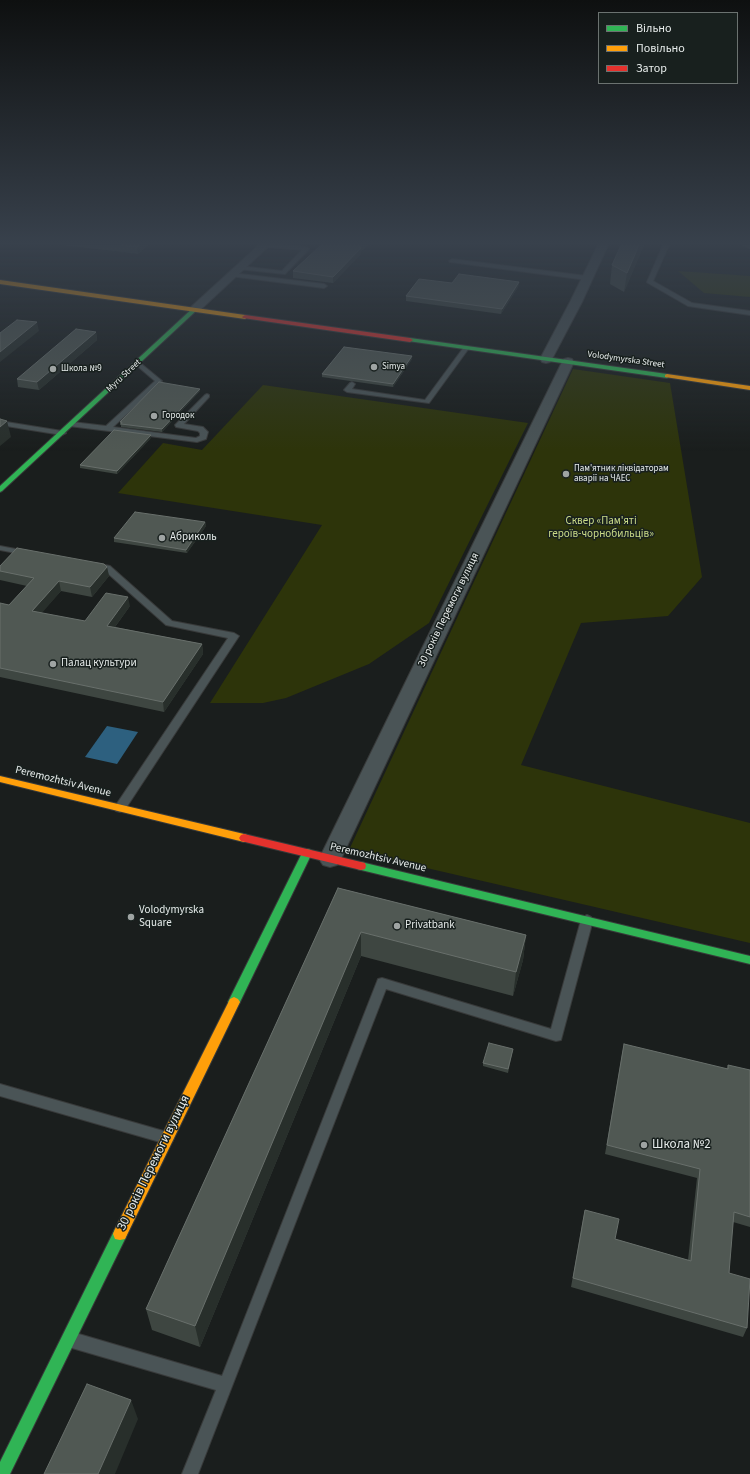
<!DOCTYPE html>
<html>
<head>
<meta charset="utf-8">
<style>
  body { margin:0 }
  #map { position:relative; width:750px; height:1474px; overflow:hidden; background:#1a1e1d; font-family:"Source Sans 3",sans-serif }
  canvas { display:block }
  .legend { position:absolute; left:598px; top:12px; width:140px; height:72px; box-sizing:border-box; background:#18201e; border:1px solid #6b7270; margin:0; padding:5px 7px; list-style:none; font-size:12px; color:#e7eceb }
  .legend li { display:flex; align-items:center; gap:8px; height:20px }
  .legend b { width:20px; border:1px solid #6b7270 }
</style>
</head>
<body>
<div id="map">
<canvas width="750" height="1474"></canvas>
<ul class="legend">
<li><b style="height:5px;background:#30b455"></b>Вільно</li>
<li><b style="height:5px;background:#ff9f0a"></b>Повільно</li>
<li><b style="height:5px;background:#e5322d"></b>Затор</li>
</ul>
</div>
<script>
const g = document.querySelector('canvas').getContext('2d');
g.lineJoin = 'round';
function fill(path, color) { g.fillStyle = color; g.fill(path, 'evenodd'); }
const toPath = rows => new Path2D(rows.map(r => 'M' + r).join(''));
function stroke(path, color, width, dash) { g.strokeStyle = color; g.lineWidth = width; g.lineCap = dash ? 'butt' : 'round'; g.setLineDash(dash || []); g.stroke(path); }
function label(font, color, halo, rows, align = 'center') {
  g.font = font + ' "Source Sans 3",sans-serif'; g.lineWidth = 3; g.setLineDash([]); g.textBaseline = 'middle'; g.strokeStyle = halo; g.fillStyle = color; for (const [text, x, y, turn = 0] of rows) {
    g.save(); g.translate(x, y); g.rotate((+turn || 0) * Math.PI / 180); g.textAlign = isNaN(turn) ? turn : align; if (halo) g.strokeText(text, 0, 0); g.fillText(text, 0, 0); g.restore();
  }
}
fill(toPath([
  [678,271,750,276,750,297,704,293],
  [573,369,670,383,702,577,668,616,581,623,521,765,750,823,750,943,349,850],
  [263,385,528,423,429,623,369,664,286,698,263,703,210,703,322,525,118,493,163,443,202,450]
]), '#2d340a');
fill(toPath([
  [107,726,138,732,117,764,85,757]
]), '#2d607f');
const lane = toPath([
  [266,245,281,245,306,247,309,249,285,274,238,269,238,267,240,266,282,271,302,250,269,247,266,245],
  [663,245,669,245,653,281,692,303,750,311,750,315,688,306,648,283,647,282,663,245],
  [452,259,587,276,590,278,587,280,450,262,449,261,452,259],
  [232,273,324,284,327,286,324,288,230,276,229,275,232,273],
  [466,346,469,348,429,403,347,392,344,390,350,383,352,382,355,384,352,389,425,400,464,347,466,346],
  [135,362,139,362,162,381,113,427,196,438,200,436,200,433,198,431,176,427,175,425,205,395,207,394,209,395,209,397,184,424,203,427,208,432,206,439,197,442,69,426,68,424,72,422,106,426,155,381,135,364,135,362],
  [0,421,62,431,66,433,62,435,0,425,0,421],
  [0,546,26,551,30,553,26,555,0,550,0,546],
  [95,563,110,566,172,621,234,633,239,636,124,811,120,812,116,811,115,808,116,805,228,638,166,625,104,570,92,568,91,566,95,563],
  [587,915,591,917,593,920,561,1040,556,1041,386,989,198,1474,182,1474,216,1390,72,1348,66,1346,64,1340,66,1334,72,1332,222,1376,378,979,382,978,551,1029,581,920,583,917,587,915],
  [0,1084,167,1132,172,1134,174,1138,172,1142,167,1144,0,1096,0,1084]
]);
const street = toPath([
  [259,245,270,245,199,311,191,311,189,309,191,307,259,245],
  [598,245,608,245,582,302,552,359,550,362,546,363,542,362,540,359,570,302,598,245],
  [568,358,572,359,574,362,341,859,337,865,330,867,323,865,319,859,562,362,564,359,568,358]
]);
const fast = toPath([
  [193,308,198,309,2,491,0,492,0,486,193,308],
  [410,338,667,374,670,376,667,378,408,341,408,339,410,338],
  [307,849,311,850,312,853,240,1002,238,1005,234,1007,230,1005,228,1002,302,853,303,850,307,849],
  [361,862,750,956,750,964,357,869,356,866,357,863,361,862],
  [120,1228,125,1229,127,1234,125,1239,10,1474,0,1474,0,1462,115,1229,120,1228]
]);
const slow = toPath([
  [0,280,245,315,248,317,245,319,0,284,0,280],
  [667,374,750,386,750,390,665,377,665,375,667,374],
  [0,776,244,834,247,835,249,838,247,841,244,842,0,782,0,776],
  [234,997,238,999,240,1002,125,1239,120,1240,115,1239,113,1234,115,1229,230,999,234,997]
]);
const jam = toPath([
  [245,315,410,338,413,340,410,342,243,318,242,317,245,315],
  [244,834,361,862,365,863,366,866,365,869,361,870,241,841,239,838,241,835,244,834]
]);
stroke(lane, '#383a3a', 2);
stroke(street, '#383a3a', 2);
stroke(fast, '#383a3a', 2);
stroke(slow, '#383a3a', 2);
stroke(jam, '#383a3a', 2);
fill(lane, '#4a5456');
fill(street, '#4a5456');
fill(fast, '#30b455');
fill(slow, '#ff9f0a');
fill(jam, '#e5322d');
fill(toPath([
  [63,245,148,245,138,254],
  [644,245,624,292,610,284,612,265],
  [741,245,750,245,750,249],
  [361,252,361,254,333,283,293,278,293,271],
  [519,282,518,287,501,314,406,301,406,296,452,283],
  [96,332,97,340,39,390,18,387,17,379],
  [412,356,412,359,393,387,322,377,322,374],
  [200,389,200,391,162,432,121,427,121,425,120,425,120,422],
  [151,438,117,474,80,468,80,465],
  [205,522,206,526,187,553,114,542,114,538],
  [0,566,107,567,109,576,92,597,61,591,41,613,85,621,130,606,115,627,202,644,203,654,164,712,0,677,0,603,9,605,27,586,0,580],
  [338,888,526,935,523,960,513,996,361,956,200,1347,152,1330,146,1309],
  [624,1044,727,1069,728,1065,750,1070,750,1227,733,1222,729,1273,747,1328,743,1337,571,1287,583,1219,585,1210,615,1239,688,1260,697,1178,605,1154,622,1054],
  [513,1049,508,1073,483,1066,483,1063]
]), '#3e4641');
fill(toPath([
  [140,245,148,245,138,254,137,247],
  [362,245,368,245,361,252,361,254,333,283,333,277],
  [639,245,644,245,624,292,627,273],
  [519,282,518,287,501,314,502,309],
  [37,322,39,331,0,362,0,352],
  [96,332,97,340,39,390,37,382],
  [412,356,412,359,393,387,393,384],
  [200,389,200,391,162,432,162,429],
  [7,421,11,437,0,446,0,427],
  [151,435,151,438,117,474,117,471],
  [205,522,206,526,187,553,186,550],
  [107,567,109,576,92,597,90,587],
  [59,581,61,591,35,621,32,611],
  [128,597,130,606,109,635,107,626],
  [202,644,203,654,164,712,163,702],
  [361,932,361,956,200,1347,195,1326],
  [526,935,523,960,513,996,516,972],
  [131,1400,138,1419,115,1474,98,1474]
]), '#282f2b');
const building = toPath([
  [121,245,140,245,137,247,121,245],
  [321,245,362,245,359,247,361,248,333,277,293,271,321,245],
  [621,245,639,245,627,273,612,265,621,245],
  [459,274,519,282,502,309,406,296,419,279,452,283,459,274],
  [17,320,37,322,0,352,0,333,17,320],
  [76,329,96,332,37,382,17,379,76,329],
  [344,347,412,356,393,384,322,374,344,347],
  [159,382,200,389,162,429,121,424,122,422,120,422,159,382],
  [0,419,7,421,0,427,0,419],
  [114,430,151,435,117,471,80,465,114,430],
  [135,512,205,522,186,550,114,538,135,512],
  [17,548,104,564,107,567,90,587,59,581,32,611,85,621,106,593,128,597,107,626,202,644,163,702,0,668,0,603,9,605,34,578,0,571,0,566,17,548],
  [338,888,526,935,516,972,361,932,195,1326,146,1309,338,888],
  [489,1043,513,1049,508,1069,483,1063,489,1043],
  [624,1044,728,1069,728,1065,750,1070,750,1217,734,1212,729,1273,750,1279,747,1328,573,1278,585,1210,619,1219,615,1239,691,1261,700,1169,607,1145,624,1044],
  [87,1384,131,1400,98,1474,44,1474,87,1384]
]);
fill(building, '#505853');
stroke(building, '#686f6b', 1);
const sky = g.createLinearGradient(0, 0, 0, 451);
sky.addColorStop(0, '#0e1010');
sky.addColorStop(0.54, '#38414c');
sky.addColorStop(1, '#38414c00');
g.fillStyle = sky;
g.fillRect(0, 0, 750, 451);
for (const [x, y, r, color] of [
  [374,367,4,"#9fa4a3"],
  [53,369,4,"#9fa4a3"],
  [154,416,4,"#9fa4a3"],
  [566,474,4,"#9fa4a3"],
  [162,538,4,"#9fa4a3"],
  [53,664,4,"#9fa4a3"],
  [131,917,4,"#9fa4a3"],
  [397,926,4,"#9fa4a3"],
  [644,1145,4,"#9fa4a3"]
]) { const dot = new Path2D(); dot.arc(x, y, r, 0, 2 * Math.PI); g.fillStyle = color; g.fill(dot); stroke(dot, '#18201e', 1.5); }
label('9px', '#e7eceb', '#18201e', [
  ["Volodymyrska Street",626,360,8],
  ["Myru Street",124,376,-43]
]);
label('9px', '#e7eceb', '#18201e', [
  ["Simya",382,367],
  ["Школа №9",61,369],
  ["Городок",162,416],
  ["Пам'ятник ліквідаторам",574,469],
  ["аварії на ЧАЕС",574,479]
], 'left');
label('11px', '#cbdc88', '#18201e', [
  ["Сквер «Пам'яті",601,522],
  ["героїв-чорнобильців»",601,535]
]);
label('11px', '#e7eceb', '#18201e', [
  ["Абриколь",170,538],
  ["Палац культури",61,664],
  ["Volodymyrska",139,911],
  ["Square",139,924],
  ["Privatbank",405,926]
], 'left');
label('11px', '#e7eceb', '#18201e', [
  ["30 років Перемоги вулиця",449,610,-64],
  ["Peremozhtsiv Avenue",63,782,14],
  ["Peremozhtsiv Avenue",378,858,13]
]);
label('13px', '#e7eceb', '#18201e', [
  ["Школа №2",652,1145]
], 'left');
label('13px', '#e7eceb', '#18201e', [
  ["30 років Перемоги вулиця",154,1163,-64]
]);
</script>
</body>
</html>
